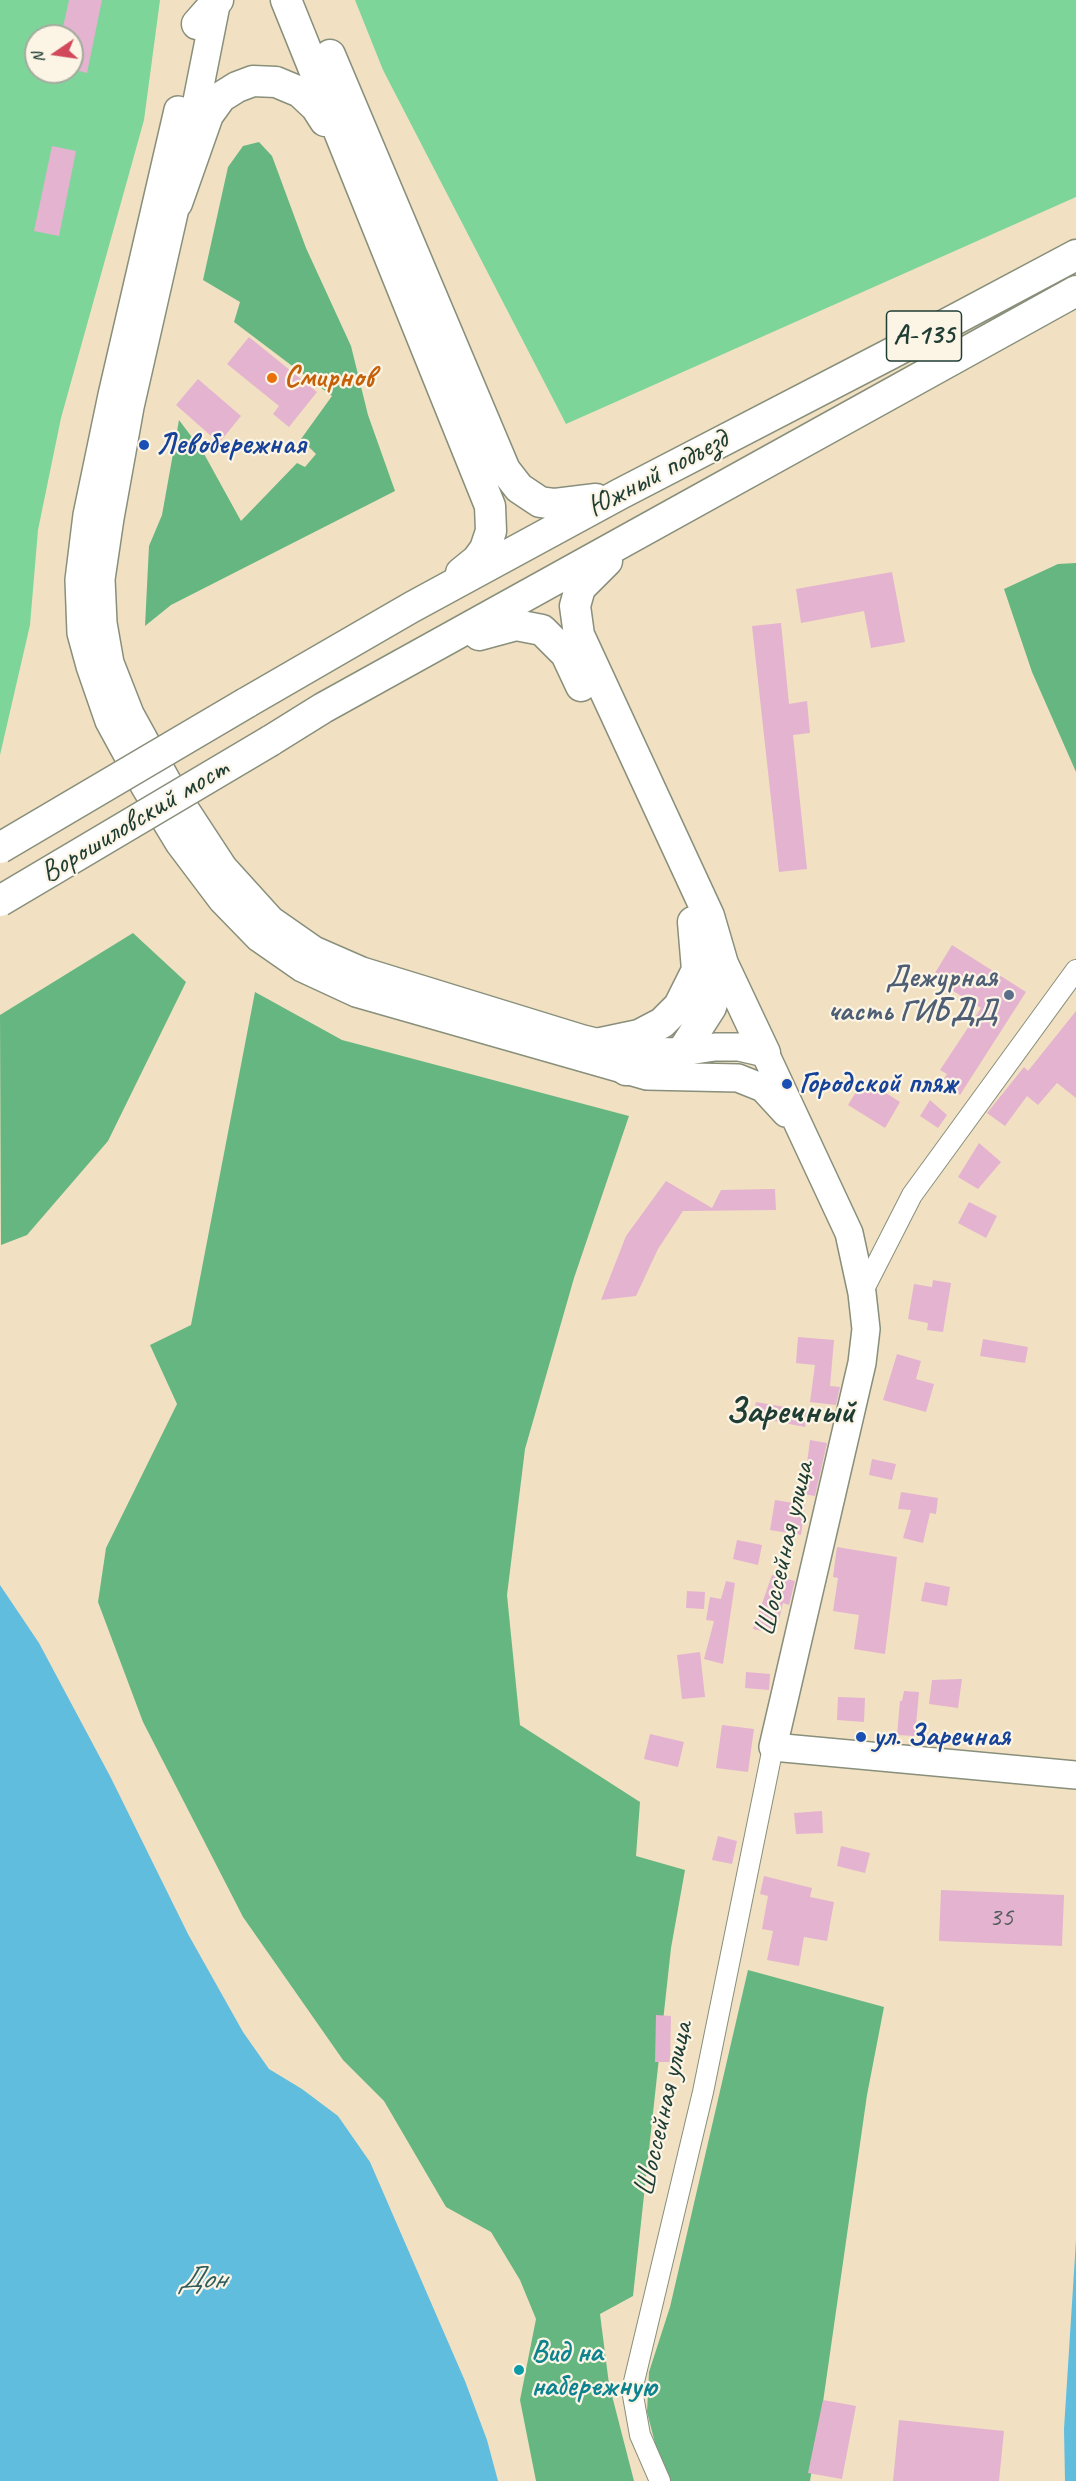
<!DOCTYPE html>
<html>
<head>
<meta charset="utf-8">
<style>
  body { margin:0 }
  #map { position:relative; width:1076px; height:2481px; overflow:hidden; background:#f1e1c2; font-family:Caveat,sans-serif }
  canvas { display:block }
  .north { position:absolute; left:24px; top:24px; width:60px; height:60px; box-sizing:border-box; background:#fcf5e5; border:2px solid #a4ab9e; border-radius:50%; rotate:257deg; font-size:16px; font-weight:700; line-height:24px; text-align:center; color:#1f3d34 }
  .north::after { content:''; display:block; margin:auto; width:21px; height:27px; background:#d1495b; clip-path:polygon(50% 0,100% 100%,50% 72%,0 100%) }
</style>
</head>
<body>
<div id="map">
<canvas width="1076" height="2481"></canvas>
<div class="north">N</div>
</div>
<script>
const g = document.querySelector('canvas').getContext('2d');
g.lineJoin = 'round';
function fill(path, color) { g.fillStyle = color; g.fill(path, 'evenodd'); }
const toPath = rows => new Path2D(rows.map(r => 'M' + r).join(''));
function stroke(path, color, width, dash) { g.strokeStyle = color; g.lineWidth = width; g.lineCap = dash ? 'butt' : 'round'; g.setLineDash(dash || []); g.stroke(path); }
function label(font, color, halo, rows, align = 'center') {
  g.font = font + ' Caveat,sans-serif'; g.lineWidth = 4.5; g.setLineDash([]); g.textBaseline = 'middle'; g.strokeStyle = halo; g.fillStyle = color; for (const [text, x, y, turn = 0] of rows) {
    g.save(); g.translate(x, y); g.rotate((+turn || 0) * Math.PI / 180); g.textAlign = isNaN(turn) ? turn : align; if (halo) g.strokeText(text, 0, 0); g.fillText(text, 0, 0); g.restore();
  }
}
fill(toPath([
  [0,0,160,0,144,120,61,418,38,530,30,625,0,755],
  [36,36,72,36,72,72,36,72],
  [355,0,1076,0,1076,197,566,424,383,70]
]), '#7ed599');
fill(toPath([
  [259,142,272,156,306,248,351,346,368,415,395,491,171,605,145,626,149,546,162,515,179,420,203,452,241,521,297,463,305,467,316,454,301,439,332,396,234,322,240,302,203,280,228,167,243,146],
  [1076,563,1076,772,1032,672,1004,589,1058,564],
  [133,933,186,982,108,1141,27,1235,1,1245,0,1015],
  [255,992,342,1040,629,1116,574,1278,525,1449,507,1595,520,1725,640,1802,636,1856,685,1870,671,1948,633,2296,600,2314,609,2384,634,2481,536,2481,520,2400,536,2319,520,2280,491,2232,446,2207,384,2101,343,2060,243,1917,143,1722,98,1602,106,1548,177,1404,150,1345,191,1325],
  [748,1970,884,2007,867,2095,822,2409,810,2481,667,2481,662,2470,647,2412,649,2372,670,2307]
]), '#66b681');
fill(toPath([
  [0,1585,39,1643,111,1778,188,1934,243,2032,269,2069,302,2089,338,2116,370,2162,465,2381,487,2440,498,2481,0,2481],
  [1076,2240,1076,2481,1065,2481,1064,2429]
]), '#60bdde');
fill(toPath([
  [69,0,102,0,87,73,72,69,72,36,61,36],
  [52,146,76,151,59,236,34,231],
  [249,337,317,392,289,427,273,414,279,406,227,364],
  [198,379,241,416,219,443,176,405],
  [892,572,905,642,871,648,864,611,801,623,796,589],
  [781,623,789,704,807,701,810,733,793,735,807,869,779,872,752,626],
  [952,945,1026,992,960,1095,942,1082,947,1074,940,1070,981,1008,932,978],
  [1076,1011,1076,1098,1057,1083,1038,1105,1027,1096,1005,1126,987,1113,1024,1067,1028,1071],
  [864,1079,900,1102,885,1128,848,1105],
  [930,1100,947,1115,938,1128,920,1116],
  [979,1143,1001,1162,978,1189,958,1177],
  [666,1181,712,1208,721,1190,775,1189,776,1210,683,1211,658,1249,636,1296,601,1300,626,1236],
  [969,1202,997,1216,986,1238,958,1223],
  [933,1280,951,1283,943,1332,927,1330,928,1323,908,1319,914,1284,932,1287],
  [798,1337,834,1340,830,1386,840,1387,836,1405,810,1402,815,1365,796,1363],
  [983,1339,1028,1347,1025,1363,980,1356],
  [897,1354,921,1361,916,1379,934,1384,926,1412,883,1400],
  [756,1402,808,1411,805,1427,753,1417],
  [810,1440,827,1443,815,1496,803,1494],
  [872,1459,896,1464,892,1480,869,1475],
  [901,1492,938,1498,936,1514,930,1513,923,1543,903,1538,911,1510,898,1509],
  [775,1500,805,1505,801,1535,770,1530],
  [737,1540,762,1545,758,1565,733,1559],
  [837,1547,897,1557,885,1654,854,1649,859,1615,833,1611,838,1578,833,1577],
  [772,1575,795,1581,789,1605,783,1603,775,1634,753,1629],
  [726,1581,735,1583,723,1664,704,1659,714,1621,706,1620,710,1597,721,1599],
  [925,1582,950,1587,947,1606,921,1601],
  [687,1591,705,1592,704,1609,686,1608],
  [700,1652,705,1697,682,1699,677,1655],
  [746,1672,770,1674,769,1690,745,1688],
  [962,1679,958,1708,929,1704,932,1680],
  [904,1691,919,1692,915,1736,897,1735,900,1701,902,1701],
  [838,1697,865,1698,864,1722,837,1720],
  [722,1725,754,1729,748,1772,716,1768],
  [650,1734,684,1742,678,1767,644,1759],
  [822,1811,823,1833,796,1834,794,1813],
  [718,1836,737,1841,732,1864,712,1860],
  [841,1846,870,1853,865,1873,837,1866],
  [764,1876,812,1888,810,1897,834,1902,827,1941,804,1937,799,1966,767,1960,773,1931,762,1929,768,1896,760,1894],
  [941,1890,1064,1895,1062,1946,939,1941],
  [656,2015,671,2016,670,2062,655,2062],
  [823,2400,856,2406,842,2479,808,2473],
  [899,2420,1004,2431,999,2481,893,2481]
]), '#e4b3cf');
const minor = toPath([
  [862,1293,912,1195,1076,970],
  [660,2481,640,2435,632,2390,703,2092,773,1747]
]);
const secondary = toPath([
  [178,110,112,395,87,515,79,580,81,633,90,666,109,721,145,787,179,843,222,900,259,938,302,968,356,993,647,1076,738,1078,763,1088,786,1113],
  [189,141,217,0],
  [181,182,130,407,110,518,101,579,103,623,110,663,130,714,168,783,223,867,271,920,314,950,362,971,583,1039,633,1051,682,1052,715,1047,739,1047,765,1053,849,1233,862,1293,866,1329,862,1363,773,1747,1076,1775]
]);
const primary = toPath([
  [286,0,490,506,491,531,485,549,477,560,461,573],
  [197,24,218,0],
  [330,55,505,470,519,488,540,502,555,504,596,499],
  [177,203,208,115,221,97,237,87,253,81,276,82,300,92,316,107,325,121],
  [607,561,580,588,575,606,579,635,709,916,723,964,765,1053],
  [479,635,516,625,542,630,566,654,581,686],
  [246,703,412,607,620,494,892,353,1076,255],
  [270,741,323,708,1076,291],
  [601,1043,639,1035,662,1023,679,1006,697,970,693,922],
  [626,1070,657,1064,682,1052,711,1007,723,964]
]);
stroke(minor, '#888f7b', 22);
stroke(secondary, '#888f7b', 30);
stroke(primary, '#888f7b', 33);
stroke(minor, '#fff', 20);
stroke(secondary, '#fff', 27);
stroke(primary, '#fff', 30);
const primaryBridge = toPath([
  [0,848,246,703],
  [0,901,270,741]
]);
stroke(primaryBridge, '#888f7b', 33, []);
stroke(primaryBridge, '#fff', 30);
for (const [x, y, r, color] of [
  [272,378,6,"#e8710a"],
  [144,445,6,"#1a4fb4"],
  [1009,995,6,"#5c6f8a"],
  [787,1084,6,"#1a4fb4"],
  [861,1737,6,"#1a4fb4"],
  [519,2370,6,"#0f9aa8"]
]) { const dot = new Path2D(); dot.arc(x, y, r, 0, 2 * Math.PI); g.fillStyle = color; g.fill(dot); stroke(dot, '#fcf5e5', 2); }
label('27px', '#505a5b', null, [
  ["35",1001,1918]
]);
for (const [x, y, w] of [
  [924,336,75]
]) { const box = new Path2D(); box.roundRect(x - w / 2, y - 25, w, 50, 4.5); g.fillStyle = '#fcf5e5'; g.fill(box); stroke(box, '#1f3d34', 1.5); }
label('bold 28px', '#1f3d34', null, [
  ["А-135",924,336]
]);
label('bold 30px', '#c56008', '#fcf5e5', [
  ["Смирнов",284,378]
], 'left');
label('bold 30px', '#164399', '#fcf5e5', [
  ["Левобережная",156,445],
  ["Городской пляж",799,1084],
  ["ул. Заречная",873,1737]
], 'left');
label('30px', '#1f3d34', '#fcf5e5', [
  ["Южный подъезд",658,474,-28],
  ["Ворошиловский мост",135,821,-31],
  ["Шоссейная улица",785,1549,-77],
  ["Шоссейная улица",664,2109,-77]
]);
label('bold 30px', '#4e5e75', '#fcf5e5', [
  ["Дежурная",997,978],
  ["часть ГИБДД",997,1012]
], 'right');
label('bold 30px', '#0d838f', '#fcf5e5', [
  ["Вид на",531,2353],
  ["набережную",531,2387]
], 'left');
label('italic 32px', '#2f5d5e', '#fcf5e5', [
  ["Дон",202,2280]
]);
label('bold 36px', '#1f3d34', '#fcf5e5', [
  ["Заречный",790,1413]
]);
</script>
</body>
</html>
